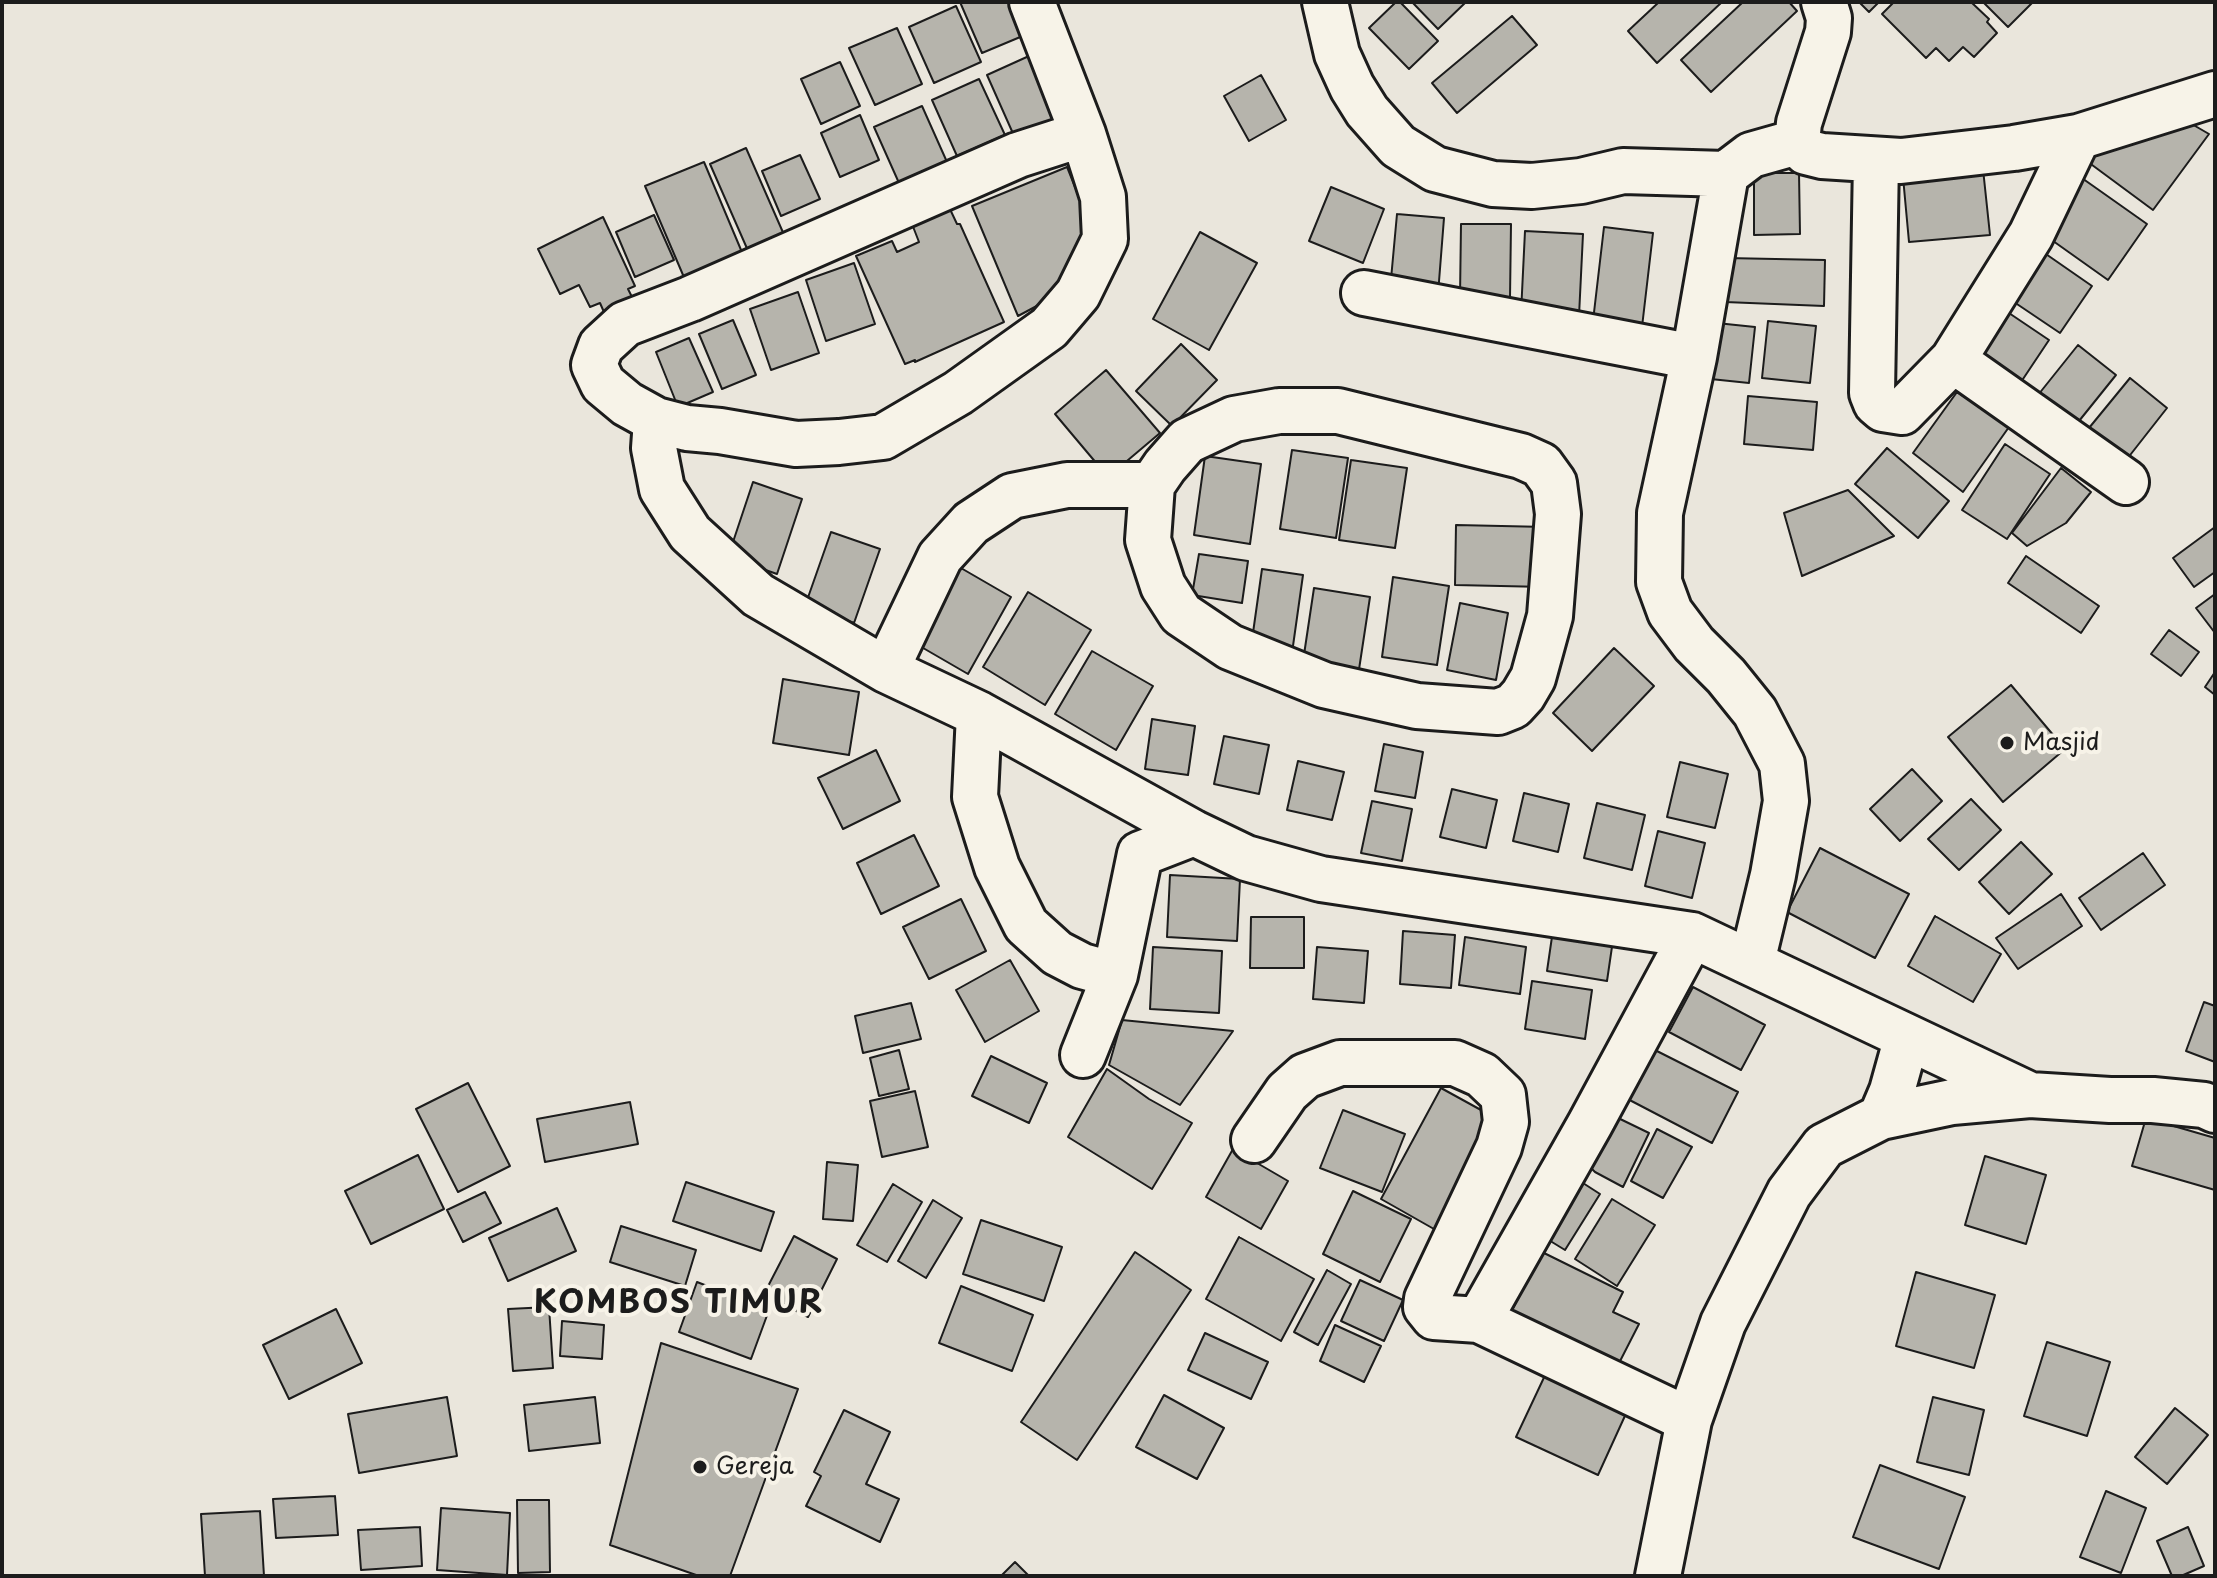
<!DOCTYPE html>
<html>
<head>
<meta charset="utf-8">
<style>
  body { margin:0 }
  #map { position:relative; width:2217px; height:1578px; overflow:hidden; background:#eae6dc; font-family:"Playpen Sans",sans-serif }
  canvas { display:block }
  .frame { position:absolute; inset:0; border:4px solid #1c1c1c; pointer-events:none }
</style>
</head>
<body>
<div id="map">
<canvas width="2217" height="1578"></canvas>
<div class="frame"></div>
</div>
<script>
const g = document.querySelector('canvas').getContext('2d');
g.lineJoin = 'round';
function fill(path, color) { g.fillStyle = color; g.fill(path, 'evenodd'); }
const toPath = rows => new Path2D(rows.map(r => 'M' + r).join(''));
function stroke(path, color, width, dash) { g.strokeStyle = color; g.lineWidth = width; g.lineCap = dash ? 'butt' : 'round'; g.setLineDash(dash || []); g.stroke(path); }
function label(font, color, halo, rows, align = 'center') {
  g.font = font + ' "Playpen Sans",sans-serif'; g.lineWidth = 8; g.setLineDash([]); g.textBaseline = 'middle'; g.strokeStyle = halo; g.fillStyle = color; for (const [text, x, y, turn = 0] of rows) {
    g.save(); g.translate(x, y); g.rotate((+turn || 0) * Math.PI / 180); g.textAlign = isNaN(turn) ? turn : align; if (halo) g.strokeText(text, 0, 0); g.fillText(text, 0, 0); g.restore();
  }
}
const building = toPath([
  [960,2,1010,2,1025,35,982,53,960,2],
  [1396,2,1400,2,1438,41,1409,69,1369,28,1396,2],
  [1412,2,1466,2,1438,29,1412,2],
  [1659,2,1722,2,1657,63,1628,31,1659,2],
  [1743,2,1789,2,1797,11,1711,92,1681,60,1743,2],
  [1859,2,1879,2,1869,12,1859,2],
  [1894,2,1971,2,1989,19,1987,22,1997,33,1974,57,1963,47,1949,61,1936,48,1926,58,1882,14,1894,2],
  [1983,2,2033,2,2008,27,1983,2],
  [956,6,981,62,934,83,909,27,956,6],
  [1512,16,1537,45,1457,113,1432,83,1512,16],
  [897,28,922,84,875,105,849,48,897,28],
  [1029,56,1057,120,1015,138,987,75,1029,56],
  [840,62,860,106,821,124,801,79,840,62],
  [1261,75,1286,120,1249,141,1224,96,1261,75],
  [979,79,1005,135,957,156,932,100,979,79],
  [922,106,947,162,899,183,874,127,922,106],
  [2171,112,2209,134,2153,210,2084,159,2171,112],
  [860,115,879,160,840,177,821,133,860,115],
  [746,148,785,237,749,253,710,164,746,148],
  [800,155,820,199,781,216,762,171,800,155],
  [704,162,744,257,686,282,645,186,704,162],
  [1067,167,1096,240,1076,285,1018,316,972,206,1067,167],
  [1983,169,1990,235,1909,242,1903,177,1983,169],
  [1754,173,1799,173,1800,234,1754,235,1754,173],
  [2079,176,2147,224,2108,280,2039,231,2079,176],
  [1331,187,1384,209,1363,263,1309,241,1331,187],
  [949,207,957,224,960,224,1004,322,915,362,915,360,905,364,856,256,892,241,897,252,919,242,912,224,949,207],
  [1397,214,1444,218,1438,294,1390,290,1397,214],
  [654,215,674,260,635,277,616,232,654,215],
  [603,217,635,286,628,289,636,305,607,319,600,303,590,307,579,285,560,294,538,249,603,217],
  [1461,224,1511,224,1510,298,1460,297,1461,224],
  [1604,227,1653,233,1642,327,1593,321,1604,227],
  [1525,231,1583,234,1579,316,1521,313,1525,231],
  [1200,232,1257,263,1209,350,1153,319,1200,232],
  [2043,252,2092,286,2060,333,2011,300,2043,252],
  [1726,258,1825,260,1824,306,1725,302,1726,258],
  [854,263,875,324,826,341,806,280,854,263],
  [798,292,819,353,771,370,750,309,798,292],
  [2000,307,2049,340,2017,388,1968,355,2000,307],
  [733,320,756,375,722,389,699,334,733,320],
  [1768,321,1816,326,1810,383,1762,378,1768,321],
  [1707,322,1755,327,1749,383,1701,378,1707,322],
  [689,338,713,392,678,407,656,352,689,338],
  [1181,344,1217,380,1172,426,1136,391,1181,344],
  [2078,345,2116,375,2075,426,2038,395,2078,345],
  [1106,370,1160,433,1108,477,1055,414,1106,370],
  [2130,378,2167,408,2127,459,2089,428,2130,378],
  [1957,392,2009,427,1963,492,1913,453,1957,392],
  [1748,396,1817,402,1813,450,1744,444,1748,396],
  [2005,444,2050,474,2007,539,1962,510,2005,444],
  [1887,448,1949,501,1918,538,1855,484,1887,448],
  [1292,450,1348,458,1336,538,1280,529,1292,450],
  [1205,456,1261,464,1250,544,1194,535,1205,456],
  [1351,460,1407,468,1395,548,1339,540,1351,460],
  [2061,468,2091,492,2066,523,2027,546,2012,533,2061,468],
  [753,482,802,499,777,574,728,557,753,482],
  [1848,490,1894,536,1802,576,1784,513,1848,490],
  [1456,525,1547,527,1546,587,1455,585,1456,525],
  [2215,527,2215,572,2194,587,2173,558,2215,527],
  [831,532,880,549,854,623,805,606,831,532],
  [1199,554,1248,561,1242,603,1192,595,1199,554],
  [2026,556,2099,606,2081,633,2008,583,2026,556],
  [954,564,1011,597,968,674,911,641,954,564],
  [1262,569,1303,575,1292,653,1251,647,1262,569],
  [1393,577,1449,586,1437,665,1382,657,1393,577],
  [1314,588,1370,597,1358,676,1302,668,1314,588],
  [1028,592,1091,630,1045,705,983,667,1028,592],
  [2215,594,2215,633,2196,608,2215,594],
  [1460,603,1508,613,1496,680,1447,670,1460,603],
  [2169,630,2199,652,2181,676,2151,654,2169,630],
  [1614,648,1654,686,1592,751,1553,713,1614,648],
  [1092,651,1153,686,1116,750,1055,714,1092,651],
  [2215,672,2215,695,2205,687,2215,672],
  [783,679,859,692,849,755,773,743,783,679],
  [2011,685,2065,749,2003,802,1948,737,2011,685],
  [1152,719,1195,726,1188,775,1145,769,1152,719],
  [1224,736,1269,745,1259,794,1214,784,1224,736],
  [1384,744,1423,752,1415,798,1375,791,1384,744],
  [876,750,900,801,843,829,818,778,876,750],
  [1298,761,1344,772,1332,820,1287,810,1298,761],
  [1680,762,1728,774,1715,828,1667,817,1680,762],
  [1912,769,1942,801,1900,841,1870,809,1912,769],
  [1452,789,1497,800,1486,848,1440,837,1452,789],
  [1524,793,1569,804,1558,852,1513,841,1524,793],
  [1971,799,2001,830,1959,870,1928,839,1971,799],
  [1372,801,1412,809,1402,861,1361,853,1372,801],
  [1597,803,1645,815,1632,870,1584,858,1597,803],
  [1658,831,1705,843,1692,898,1645,886,1658,831],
  [914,835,939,886,881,914,857,863,914,835],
  [2021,842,2052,874,2009,914,1979,882,2021,842],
  [1820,848,1909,894,1875,958,1787,912,1820,848],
  [2143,853,2165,885,2101,930,2079,898,2143,853],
  [1170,875,1240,879,1237,941,1167,937,1170,875],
  [2061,894,2082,926,2018,969,1996,938,2061,894],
  [961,899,986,951,929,979,903,927,961,899],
  [1935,916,2001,954,1973,1002,1908,966,1935,916],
  [1251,917,1304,917,1304,968,1250,968,1251,917],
  [1554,923,1614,933,1607,981,1547,971,1554,923],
  [1403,931,1455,935,1451,988,1400,984,1403,931],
  [1465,937,1526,947,1520,994,1459,985,1465,937],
  [1153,947,1222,951,1219,1013,1150,1009,1153,947],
  [1317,947,1368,951,1364,1003,1313,999,1317,947],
  [1010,960,1039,1011,985,1042,956,990,1010,960],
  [1532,981,1592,990,1585,1039,1525,1029,1532,981],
  [1693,987,1765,1025,1741,1070,1669,1032,1693,987],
  [2204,1002,2215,1006,2215,1062,2186,1051,2204,1002],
  [911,1003,921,1039,863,1053,855,1016,911,1003],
  [1122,1020,1233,1031,1180,1105,1109,1065,1122,1020],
  [1645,1045,1738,1092,1712,1143,1620,1095,1645,1045],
  [899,1050,909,1089,879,1096,870,1058,899,1050],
  [991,1056,1047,1083,1029,1123,972,1096,991,1056],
  [1107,1069,1149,1099,1192,1123,1152,1189,1068,1137,1107,1069],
  [468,1083,510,1166,458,1192,416,1109,468,1083],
  [1441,1088,1501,1121,1441,1233,1381,1199,1441,1088],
  [915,1091,928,1147,882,1157,870,1101,915,1091],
  [630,1102,638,1144,545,1162,537,1119,630,1102],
  [1343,1110,1405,1134,1382,1192,1320,1168,1343,1110],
  [1614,1116,1649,1133,1623,1187,1595,1172,1589,1166,1614,1116],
  [2146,1118,2215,1138,2215,1190,2132,1166,2146,1118],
  [1657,1129,1692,1147,1663,1198,1631,1181,1657,1129],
  [1233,1149,1288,1181,1261,1229,1206,1197,1233,1149],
  [418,1155,444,1209,371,1244,345,1191,418,1155],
  [1985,1156,2046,1175,2026,1244,1965,1225,1985,1156],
  [827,1162,858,1165,853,1221,823,1219,827,1162],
  [1569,1174,1600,1194,1565,1250,1534,1231,1569,1174],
  [686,1182,774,1212,761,1251,673,1221,686,1182],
  [893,1184,922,1202,887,1262,857,1245,893,1184],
  [1353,1191,1411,1219,1380,1282,1323,1254,1353,1191],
  [485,1192,501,1223,463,1242,447,1210,485,1192],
  [1612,1199,1655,1225,1617,1286,1575,1259,1612,1199],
  [933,1200,962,1218,926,1278,898,1261,933,1200],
  [557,1208,576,1251,508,1281,489,1238,557,1208],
  [981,1220,1062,1247,1044,1301,963,1274,981,1220],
  [621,1226,696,1250,685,1286,610,1262,621,1226],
  [794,1236,837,1259,808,1317,764,1294,794,1236],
  [1239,1237,1314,1279,1281,1341,1206,1299,1239,1237],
  [1135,1252,1191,1290,1077,1460,1021,1422,1135,1252],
  [1542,1252,1623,1292,1613,1312,1639,1324,1617,1367,1510,1314,1542,1252],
  [1327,1270,1351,1284,1318,1345,1294,1332,1327,1270],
  [1916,1272,1995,1295,1974,1368,1896,1346,1916,1272],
  [1360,1280,1403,1300,1384,1341,1341,1321,1360,1280],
  [697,1282,769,1310,751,1359,679,1332,697,1282],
  [961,1286,1033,1315,1012,1371,939,1343,961,1286],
  [549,1307,553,1368,513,1371,508,1309,549,1307],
  [336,1309,362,1363,289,1399,263,1345,336,1309],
  [562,1321,604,1325,602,1359,560,1356,562,1321],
  [1335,1325,1381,1346,1364,1382,1320,1361,1335,1325],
  [1205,1333,1268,1362,1251,1399,1188,1370,1205,1333],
  [2047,1342,2110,1362,2087,1436,2024,1416,2047,1342],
  [661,1343,798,1389,730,1576,699,1576,610,1545,661,1343],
  [1548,1369,1629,1407,1598,1475,1516,1437,1548,1369],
  [1164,1395,1224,1428,1197,1479,1136,1447,1164,1395],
  [447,1397,457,1456,359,1473,348,1414,447,1397],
  [595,1397,600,1443,529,1451,524,1405,595,1397],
  [1933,1397,1984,1410,1969,1475,1917,1462,1933,1397],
  [2175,1408,2208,1435,2167,1484,2135,1457,2175,1408],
  [844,1410,890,1432,866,1484,899,1499,880,1542,806,1506,821,1476,814,1472,844,1410],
  [1880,1465,1965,1497,1939,1569,1853,1537,1880,1465],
  [2106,1491,2146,1508,2121,1573,2080,1557,2106,1491],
  [335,1496,338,1535,276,1538,273,1499,335,1496],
  [517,1500,549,1500,550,1572,518,1573,517,1500],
  [441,1508,510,1513,507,1575,437,1570,441,1508],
  [260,1511,264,1576,205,1576,201,1514,260,1511],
  [420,1527,422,1566,361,1570,358,1530,420,1527],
  [2188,1527,2204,1566,2181,1576,2172,1576,2157,1541,2188,1527],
  [1015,1562,1029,1576,1001,1576,1015,1562]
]);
fill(building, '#b6b4ac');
stroke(building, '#1c1c1c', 2);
const street = toPath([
  [1032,2,1083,134,1103,197,1105,239,1078,294,1049,328,958,393,883,437,839,442,796,444,720,431,687,428,656,420,627,404,603,384,594,365,601,346,625,324,690,299,1018,155,1083,134],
  [1325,2,1337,54,1352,87,1367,111,1398,146,1435,169,1493,184,1532,186,1581,181,1623,171,1726,174,1751,155,1797,142],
  [1824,2,1829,18,1828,32,1799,123,1797,142,1806,152,1822,156,1901,161,2014,148,2078,137,2215,94],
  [1876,160,1872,393,1876,403,1883,409,1902,412,1953,360,2031,235,2078,137],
  [1726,174,1694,357,1660,513,1659,582,1670,612,1694,644,1726,676,1755,712,1782,764,1786,801,1773,875,1752,962],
  [1364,293,1694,357],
  [1953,360,2126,482],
  [1279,411,1338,411,1521,456,1541,465,1554,483,1558,514,1550,616,1533,678,1523,695,1513,706,1498,712,1417,706,1324,685,1230,647,1181,614,1163,586,1148,540,1152,485,1165,466,1187,441,1234,419,1279,411],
  [656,420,654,448,662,489,690,533,758,595,886,670,979,714,1194,833,1246,858,1321,879,1692,935,2030,1095],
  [886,670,940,557,971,523,1012,496,1067,485,1152,485],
  [979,714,975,797,997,867,1026,925,1057,953,1082,966,1115,975],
  [1083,1055,1115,975,1140,854,1194,833],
  [1881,1117,1892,1091,1907,1037],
  [1254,1140,1287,1092,1305,1076,1340,1063,1455,1063,1482,1075,1503,1095,1506,1122,1499,1147,1427,1299,1426,1307,1434,1317,1479,1320],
  [1689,1420,1479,1320,1590,1124,1692,935],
  [1658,1576,1689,1420,1723,1323,1789,1193,1824,1146,1881,1117,1952,1102,2030,1095,2110,1100,2153,1100,2204,1105,2215,1110]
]);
stroke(street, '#1c1c1c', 50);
stroke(street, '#f7f3e8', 44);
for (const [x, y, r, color] of [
  [2007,743,8,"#1c1c1c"],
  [700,1467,8,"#1c1c1c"]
]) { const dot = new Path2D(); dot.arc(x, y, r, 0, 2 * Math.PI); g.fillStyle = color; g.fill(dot); stroke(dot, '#f7f3e8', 3); }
label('24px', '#1c1c1c', '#f7f3e8', [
  ["Masjid",2023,743],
  ["Gereja",716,1467]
], 'left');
g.letterSpacing = '2px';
label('bold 32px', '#1c1c1c', '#f7f3e8', [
  ["KOMBOS TIMUR",679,1304]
]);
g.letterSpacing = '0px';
</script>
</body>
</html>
